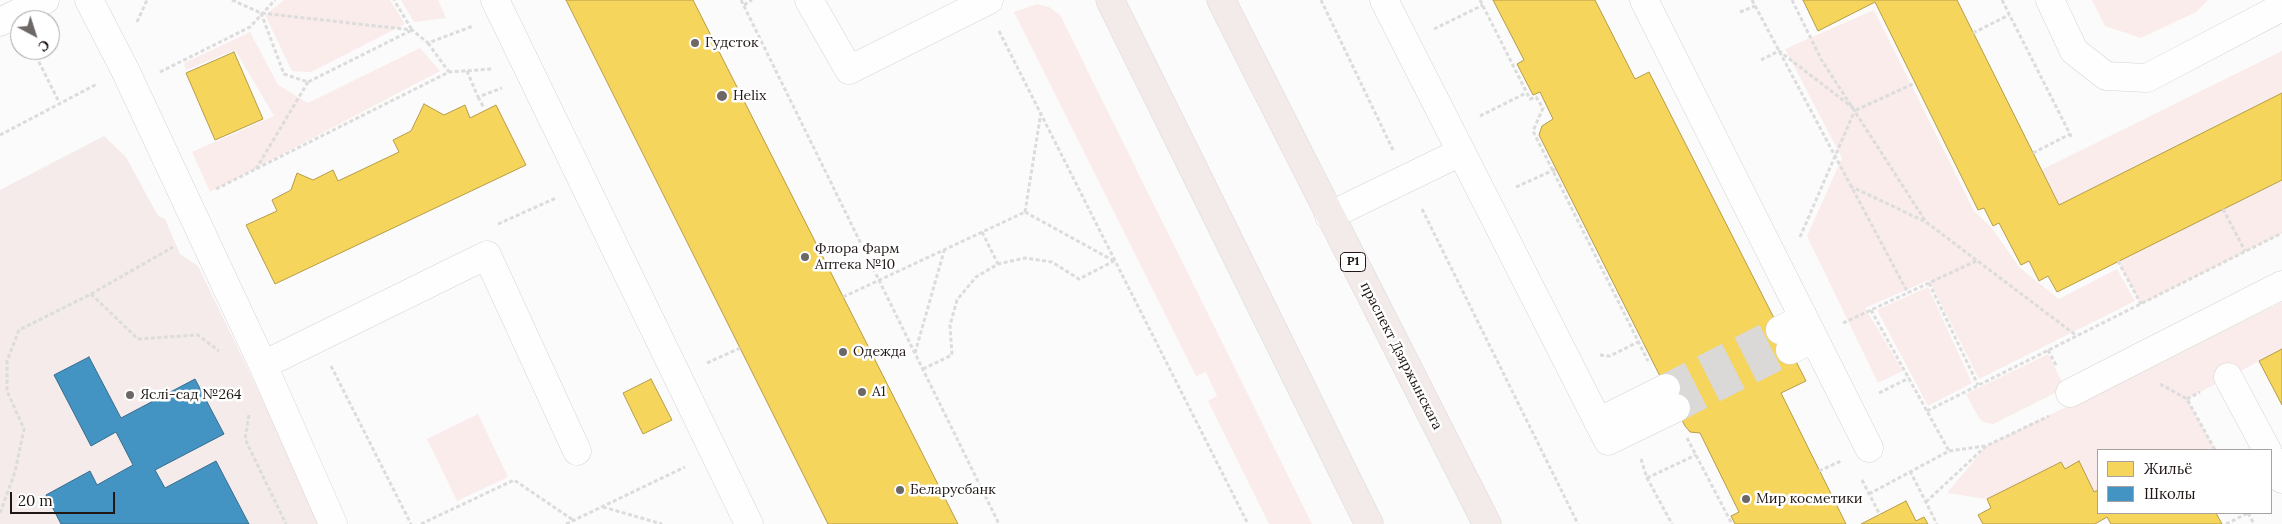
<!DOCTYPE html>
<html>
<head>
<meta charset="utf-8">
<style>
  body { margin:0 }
  #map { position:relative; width:2282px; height:524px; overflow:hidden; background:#fbfbfb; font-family:Lora,serif }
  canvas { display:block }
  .legend { position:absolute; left:2097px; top:449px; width:175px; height:65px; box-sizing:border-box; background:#fff; border:1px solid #a6a2a1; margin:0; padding:6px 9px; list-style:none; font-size:15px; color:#201715 }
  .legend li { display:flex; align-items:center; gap:10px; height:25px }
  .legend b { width:25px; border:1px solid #a6a2a1 }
  .north { position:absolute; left:10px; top:10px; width:50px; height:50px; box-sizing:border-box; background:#fff; border:1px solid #a6a2a1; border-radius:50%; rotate:140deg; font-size:14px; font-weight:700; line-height:20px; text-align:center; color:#201715 }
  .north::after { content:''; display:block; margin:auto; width:18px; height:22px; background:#6d6766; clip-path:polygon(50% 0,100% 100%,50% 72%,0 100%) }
  .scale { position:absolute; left:10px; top:492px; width:105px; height:22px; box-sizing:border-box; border:2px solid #201715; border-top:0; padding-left:6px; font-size:15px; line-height:18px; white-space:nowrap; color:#201715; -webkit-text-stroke:4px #fff; paint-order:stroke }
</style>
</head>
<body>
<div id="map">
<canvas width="2282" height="524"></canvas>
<ul class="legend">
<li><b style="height:14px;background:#f6d55c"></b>Жильё</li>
<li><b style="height:14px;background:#4393c3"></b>Школы</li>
</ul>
<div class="north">С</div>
<div class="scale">20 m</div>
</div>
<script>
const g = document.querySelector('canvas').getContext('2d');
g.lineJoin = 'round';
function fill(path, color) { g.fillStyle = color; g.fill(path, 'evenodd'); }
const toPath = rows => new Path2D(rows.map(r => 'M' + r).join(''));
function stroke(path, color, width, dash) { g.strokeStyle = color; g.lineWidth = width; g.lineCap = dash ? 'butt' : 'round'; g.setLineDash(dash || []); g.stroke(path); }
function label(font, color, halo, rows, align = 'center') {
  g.font = font + ' Lora,serif'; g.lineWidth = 5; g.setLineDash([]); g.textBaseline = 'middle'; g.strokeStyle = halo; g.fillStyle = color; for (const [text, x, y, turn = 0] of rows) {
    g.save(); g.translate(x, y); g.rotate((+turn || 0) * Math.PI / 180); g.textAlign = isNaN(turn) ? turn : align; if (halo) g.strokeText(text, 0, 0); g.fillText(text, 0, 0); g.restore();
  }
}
fill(toPath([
  [104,136,126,157,158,216,165,219,180,254,198,266,323,524,0,524,0,190]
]), '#f4ebea');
fill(toPath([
  [284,0,390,0,405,24,311,72,292,71,265,15],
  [401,0,438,0,446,18,414,22],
  [2092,0,2208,0,2196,12,2141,38,2105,26],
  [1037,4,1049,7,1060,15,1312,524,1269,524,1208,401,1217,396,1206,372,1196,376,1014,12],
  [1874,10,1974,211,1991,227,2020,268,2059,299,2117,269,2135,301,1979,379,1929,280,1865,308,1903,371,1878,383,1807,236,1842,158,1785,49],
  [250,32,278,85,308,103,420,48,440,71,210,192,192,152,274,116,235,50,186,70,184,63],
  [2282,51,2282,93,2059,205,2041,170],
  [2282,180,2282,233,2141,304,2118,261],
  [1928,287,1972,383,1928,406,1877,310],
  [2282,302,2282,349,2187,399,2215,450,2098,450,2098,490,2094,492,2079,462,2065,469,2061,462,1987,499,1947,493,1986,446],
  [2048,354,2065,388,1993,424,1983,422,1979,418,1966,394],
  [478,414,508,477,457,501,427,439]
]), '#faecea');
const homes = toPath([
  [566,0,693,0,958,524,828,524,566,0],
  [1493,0,1595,0,1635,79,1649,72,1806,381,1781,393,1846,524,1735,524,1731,516,1739,512,1700,433,1690,432,1685,426,1539,135,1542,126,1553,119,1540,92,1533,95,1517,64,1524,60,1493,0],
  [1803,0,1957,0,2059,205,2282,93,2282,180,2057,292,2048,276,2039,281,2029,261,2021,265,1999,223,1993,226,1984,208,1978,210,1875,2,1818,31,1803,0],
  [234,52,263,119,215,140,186,73,234,52],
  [424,104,444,115,465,105,470,118,496,105,526,165,275,284,246,225,277,211,272,200,291,190,297,173,313,180,333,170,338,181,399,152,393,140,411,131,424,104],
  [2282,349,2282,405,2259,361,2282,349],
  [651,379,672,420,643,434,623,393,651,379],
  [2079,461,2094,492,2098,490,2098,513,2216,513,2222,524,2111,524,2107,517,2095,524,1983,524,1978,515,1991,508,1987,499,2061,462,2065,469,2079,461],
  [1906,501,1916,521,1924,517,1928,524,1861,524,1906,501]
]);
fill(homes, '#f6d55c');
stroke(homes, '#b69c47', 1);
const schools = toPath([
  [89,357,121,418,195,379,224,434,155,470,165,488,216,461,249,524,61,524,46,495,90,471,97,485,133,465,116,432,91,446,54,375,89,357]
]);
fill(schools, '#4393c3');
stroke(schools, '#386e8f', 1);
stroke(toPath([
  [1666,388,1780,330],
  [1676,408,1790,350]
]), '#dad9d8', 28, [28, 14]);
const minor = toPath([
  [89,0,125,70,263,365,333,524],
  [495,0,749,524],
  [809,0,849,70,989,0],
  [1384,0,1608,441,1676,408],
  [1644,0,1869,448],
  [2050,0,2074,51,2106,76,2147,78,2282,7],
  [0,22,45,0],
  [1329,216,1461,152],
  [1780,330,1803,319],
  [1790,350,1813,339],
  [263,365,487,255,577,451],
  [2228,377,2267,450],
  [2070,393,2282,285],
  [1598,422,1666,388],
  [2271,458,2282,479]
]);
const major = toPath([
  [1110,0,1369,524],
  [1221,0,1487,524]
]);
stroke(minor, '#d8d3d3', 29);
stroke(major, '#dad8d8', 29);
stroke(toPath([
  [232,0,261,13,412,30,428,43,473,26],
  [741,0,999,524],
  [1321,0,1393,150],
  [1480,0,1530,99,1536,97,1543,108,1533,131,1648,361],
  [1752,0,1908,293],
  [1792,0,1821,59,1926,222],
  [2002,0,2072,138],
  [744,5,752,0],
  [1740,12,1755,6],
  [261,13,284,74,308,82,412,30,394,0],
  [137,22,147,0],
  [1434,29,1483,5],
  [999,31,1248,524],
  [1973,33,2009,15],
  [428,43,449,72],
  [33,50,60,104],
  [1761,60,1779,51,1856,110,1915,83],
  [467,71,478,97,502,88],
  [160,72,250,27,275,0],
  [478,97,484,108],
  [1480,116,1526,93],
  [0,135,97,84],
  [2033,153,2070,134],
  [256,169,308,82],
  [1850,186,1926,222,2077,336],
  [1516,187,1556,169],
  [216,189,449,72,492,69],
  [1422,209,1578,524],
  [2223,209,2245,251],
  [1025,212,1114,261],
  [1025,212,1041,112],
  [498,224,556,198],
  [982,232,998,264],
  [1800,237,1855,110],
  [2118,261,2141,304],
  [1929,283,1978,385],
  [91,294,138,339,198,335,219,351],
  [843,297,1025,212],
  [1871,310,1949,451],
  [1843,323,1978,260],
  [2048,350,2056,365],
  [915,353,944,251],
  [1600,355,1610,356,1642,340],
  [707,363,740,348],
  [331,366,411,524],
  [923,369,952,355,950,325,957,300,976,277,998,264,1025,258,1052,262,1079,279,1114,261],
  [2160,384,2187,399,2215,450],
  [1879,393,1909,378],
  [2187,399,2200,392],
  [1927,411,2282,233],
  [249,415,245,439,286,524],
  [1687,438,1732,524],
  [1641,459,1647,478,1672,524],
  [1819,471,1841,461],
  [1910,471,1937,524],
  [1647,478,1696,455],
  [1862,480,1880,515],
  [1869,494,1949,451,1985,446],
  [1926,502,1986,446,2049,416],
  [603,507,662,524],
  [0,513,15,472,24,429,7,391,7,361,19,330,91,294,173,247],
  [2248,513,2254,524],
  [421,524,514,480,573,520],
  [566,524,685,467],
  [2226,524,2248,513]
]), '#dcdcdc', 3, [4, 2.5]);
stroke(minor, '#fefefe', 28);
stroke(major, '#f2ebea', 28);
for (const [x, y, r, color] of [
  [695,43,5,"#6d6766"],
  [722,96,6,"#6d6766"],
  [805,257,5,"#6d6766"],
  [843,352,5,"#6d6766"],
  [862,392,5,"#6d6766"],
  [130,395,5,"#6d6766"],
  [900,490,5,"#6d6766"],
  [1746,499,5,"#6d6766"]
]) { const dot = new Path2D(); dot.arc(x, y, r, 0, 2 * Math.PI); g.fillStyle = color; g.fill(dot); stroke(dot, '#fff', 2); }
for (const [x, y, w] of [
  [1353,262,25]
]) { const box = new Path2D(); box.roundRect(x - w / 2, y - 9.5, w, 19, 4); g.fillStyle = '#fff'; g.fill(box); stroke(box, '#201715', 1); }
label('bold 12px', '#201715', null, [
  ["Р1",1353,262]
]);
label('14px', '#201715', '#fff', [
  ["Гудсток",705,43],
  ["Helix",733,96],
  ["Флора Фарм",815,249],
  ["Аптека №10",815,265],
  ["Одежда",853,352],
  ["A1",872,392],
  ["Яслі-сад №264",140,395],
  ["Беларусбанк",910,490],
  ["Мир косметики",1756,499]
], 'left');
label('14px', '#201715', '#fff', [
  ["праспект Дзяржынскага",1401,356,63]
]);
</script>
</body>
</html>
